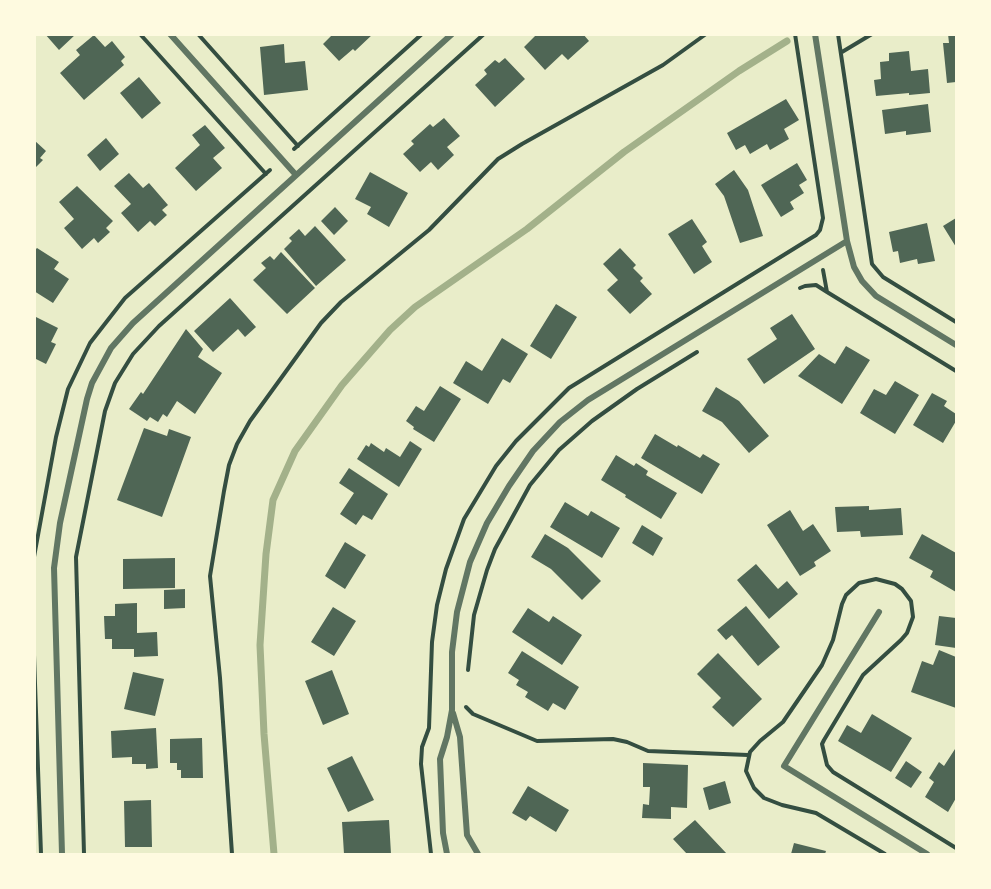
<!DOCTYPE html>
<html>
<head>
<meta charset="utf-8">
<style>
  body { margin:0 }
  #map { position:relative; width:991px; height:889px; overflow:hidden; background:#e9edc9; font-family:"PT Sans Narrow",sans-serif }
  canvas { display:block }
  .frame { position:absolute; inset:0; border:36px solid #fefae0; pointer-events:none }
</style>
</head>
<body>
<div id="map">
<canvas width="991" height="889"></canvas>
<div class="frame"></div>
</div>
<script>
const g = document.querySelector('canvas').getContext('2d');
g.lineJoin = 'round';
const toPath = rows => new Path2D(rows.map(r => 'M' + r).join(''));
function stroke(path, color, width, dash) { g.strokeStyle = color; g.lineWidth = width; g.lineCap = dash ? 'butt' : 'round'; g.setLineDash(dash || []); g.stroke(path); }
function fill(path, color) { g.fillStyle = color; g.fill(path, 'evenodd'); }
stroke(toPath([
  [274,854,264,734,260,645,266,554,273,500,295,451,342,385,390,330,415,307,527,229,624,152,739,71,787,41]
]), '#a3b18a', 7);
fill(toPath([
  [45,34,76,34,59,50],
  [333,34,373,34,355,51,353,49,339,61,323,44],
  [537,34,583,34,589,41,568,60,562,54,545,70,524,47],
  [948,34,956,34,956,82,947,83,943,43,949,43],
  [94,35,105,47,112,41,125,57,121,61,124,65,84,100,60,73,80,55,76,50],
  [284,44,285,63,305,61,308,90,264,95,260,47],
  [909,51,911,71,928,69,930,93,909,95,909,93,876,96,874,80,881,79,880,62,889,61,889,53],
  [505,58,525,79,495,107,475,85,487,74,484,70,495,60,499,63],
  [139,77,161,103,142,119,120,93],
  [786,99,799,120,784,129,789,139,770,150,767,144,750,154,745,145,736,150,727,133],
  [928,104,931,132,906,135,906,131,885,134,882,110],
  [444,118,460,136,447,147,454,155,438,170,431,162,420,172,403,154,414,144,411,141,430,124,433,127],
  [205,125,225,148,213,158,222,168,196,191,175,168,200,145,192,135],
  [106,138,119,154,100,171,87,155],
  [34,140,46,151,40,158,43,160,34,169],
  [797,163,807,180,799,185,804,193,790,202,794,209,781,217,761,185],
  [734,170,748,190,763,236,740,243,724,196,715,184],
  [370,172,408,193,389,227,367,214,371,207,355,199],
  [129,173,143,188,149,183,168,205,162,210,167,215,155,226,150,221,138,232,121,213,131,204,114,186],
  [77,186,113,221,106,228,110,232,98,243,94,238,82,249,64,228,74,219,59,202],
  [335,207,348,221,334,235,321,221],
  [956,218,956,247,943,226],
  [692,219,707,242,702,246,712,262,694,274,668,234],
  [927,223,935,261,918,264,917,259,900,263,898,251,893,252,889,232],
  [315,226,346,260,316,286,284,249,292,241,289,238,299,229,305,236],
  [37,248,59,262,54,269,69,279,53,303,34,291,34,251],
  [620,248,636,265,633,268,643,278,640,281,652,294,630,314,607,290,618,280,603,264],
  [281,252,315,288,287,314,253,280,266,268,261,263,270,256,274,260],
  [230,298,256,327,245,337,238,329,213,352,194,331],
  [556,304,577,317,551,359,530,346],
  [792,314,815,349,764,384,747,359,777,339,770,328],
  [34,316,58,328,51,342,56,344,46,364,34,358],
  [186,329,203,349,198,357,222,373,195,414,177,401,167,417,163,414,158,422,150,417,147,421,129,409,141,392,143,394],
  [502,338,528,354,510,383,503,379,488,404,453,383,466,361,482,371],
  [846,346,870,360,842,404,798,376,819,354,835,364],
  [895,381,919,395,895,434,860,413,874,389,886,395],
  [440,386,461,399,434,442,413,429,414,427,406,421,416,406,424,411],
  [716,387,739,401,769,436,749,453,722,422,702,411],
  [932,393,947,401,944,406,956,414,956,421,943,443,913,425],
  [144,428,167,436,169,429,191,437,162,517,117,500],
  [655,434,677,447,678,445,700,458,703,454,720,464,702,494,641,458],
  [410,441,422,449,399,487,357,459,366,445,369,447,371,443,384,452,386,448,400,457],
  [616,455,634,466,636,463,648,471,646,475,677,493,661,519,625,497,626,495,601,480],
  [349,468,388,494,372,520,363,515,356,525,340,514,354,493,339,483],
  [565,502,588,516,591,511,620,528,602,558,550,527],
  [869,506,869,510,901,508,903,535,861,537,860,531,837,532,835,507],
  [790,510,803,531,813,524,831,551,814,562,816,566,800,576,767,525],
  [642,525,663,538,653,556,632,543],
  [545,534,568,548,601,581,582,600,551,569,531,557],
  [922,534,956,553,956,592,930,577,933,571,909,558],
  [345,542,366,555,345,589,325,576],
  [175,558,175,588,123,589,123,559],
  [756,564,778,589,787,581,798,594,769,619,737,580],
  [185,589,185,608,164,609,164,590],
  [137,603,137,633,157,632,158,656,134,657,134,649,112,649,112,639,105,639,104,616,115,616,115,604],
  [746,606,780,647,758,666,732,635,726,640,717,630],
  [333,607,356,621,334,656,311,642],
  [528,608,549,622,553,616,582,635,562,665,512,632],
  [939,616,956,618,956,648,935,645],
  [939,650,956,657,956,708,911,692,922,661,933,665],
  [522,651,579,687,565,710,553,703,548,711,525,697,528,692,516,685,519,680,508,673],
  [718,653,762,699,733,727,712,707,721,698,697,674],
  [332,670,349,714,323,725,305,681],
  [133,672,164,679,155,716,124,709],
  [872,714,912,738,891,772,838,741,847,725,861,733],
  [156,728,158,768,146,769,146,764,132,764,132,757,112,758,111,731],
  [202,738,203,778,181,778,181,770,177,770,177,763,170,763,170,739],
  [955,749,956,750,956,798,948,812,925,797,934,782,929,778,939,762,944,766],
  [352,756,374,800,348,812,327,768],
  [906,761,922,772,911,788,895,778],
  [643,763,688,765,687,808,671,807,671,819,642,818,643,804,649,805,650,787,643,787],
  [725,781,731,803,709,810,703,788],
  [528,786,569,810,556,832,530,816,526,821,512,813],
  [151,800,152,847,125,847,124,801],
  [389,820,391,854,344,854,342,822],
  [695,820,727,854,687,854,673,839],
  [794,843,826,851,825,854,791,854]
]), '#4f6655');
stroke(toPath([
  [140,34,266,174],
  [198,34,298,146],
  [838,34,872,264,883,277,956,322],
  [842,52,872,34],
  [294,149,422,34],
  [823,270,827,292,956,371],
  [800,288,805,286,816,285,827,292],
  [34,557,56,437,68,389,90,343,125,298,270,170],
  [34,655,41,854],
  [468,670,474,615,487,570,495,549,530,485,559,450,592,421,637,389,697,352],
  [466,707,473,714,537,741,613,739,627,742,648,751,748,755],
  [84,854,76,557,105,411,115,383,133,354,159,326,484,34],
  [232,854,220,678,210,576,224,491,229,465,237,444,250,421,321,323,341,302,429,230,498,159,522,144,663,65,706,34],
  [431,854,421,764,422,747,429,728,432,642,437,605,446,569,464,519,496,466,516,441,569,388,816,235,820,230,823,218,795,34],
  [885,854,816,813,782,805,764,798,754,788,746,771,750,752,760,741,783,722,822,665,833,640,842,604,846,595,859,583,876,579,895,584,902,589,911,601,913,617,907,633,901,640,863,675,824,740,822,744,827,765,833,772,956,848]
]), '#344e41', 4);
stroke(toPath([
  [170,34,296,175],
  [815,34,847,241,854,267,862,281,876,296,956,345],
  [879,612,784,766,927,854],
  [453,713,460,737,467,835,478,854],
  [62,854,54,568,60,523,87,399,92,383,111,348,133,323,452,34],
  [447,854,443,833,440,759,447,737,452,710,452,652,457,612,470,562,487,523,509,486,533,451,560,422,588,400,847,241]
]), '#617663', 6);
</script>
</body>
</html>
